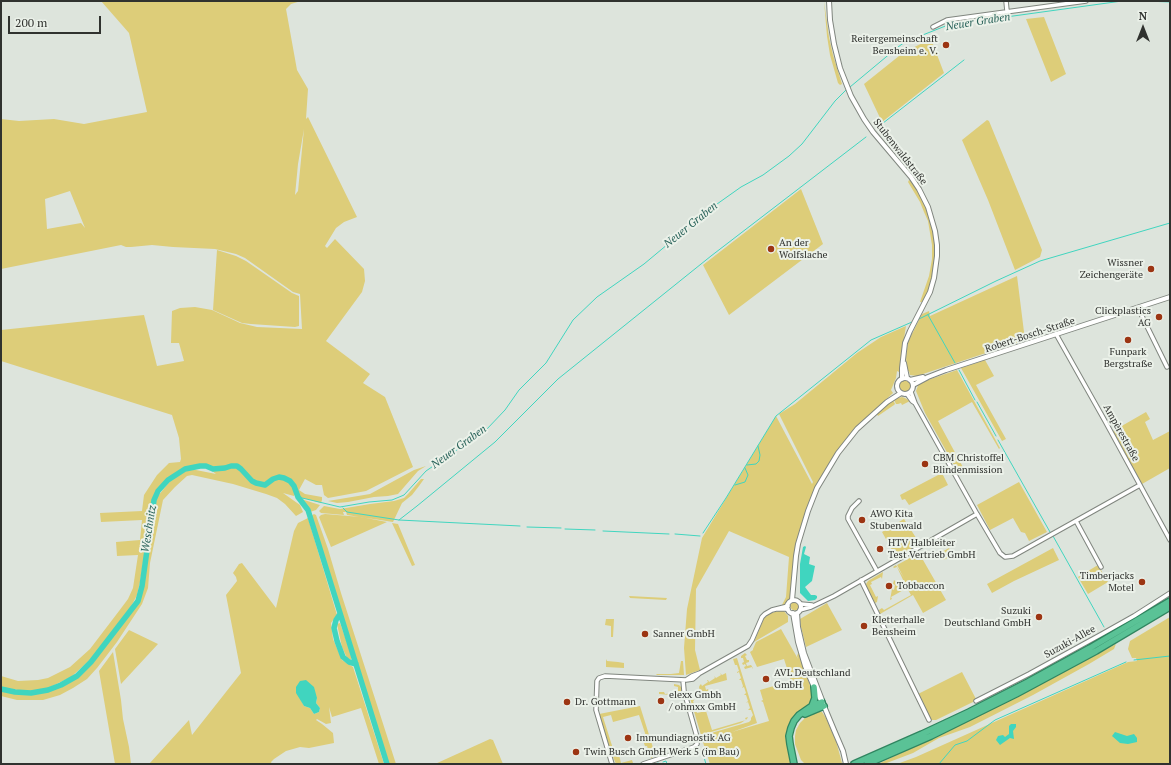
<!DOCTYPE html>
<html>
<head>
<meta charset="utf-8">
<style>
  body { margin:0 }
  #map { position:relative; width:1171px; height:765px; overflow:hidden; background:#dde4dc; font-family:"PT Serif",serif }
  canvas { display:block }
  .frame { position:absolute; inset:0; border:2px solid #30322f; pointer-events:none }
  .north { position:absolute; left:1123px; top:8px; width:40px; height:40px; -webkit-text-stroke:3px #ebf1e9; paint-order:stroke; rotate:0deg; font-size:11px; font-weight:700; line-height:16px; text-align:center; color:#30322f }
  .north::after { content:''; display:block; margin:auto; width:14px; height:18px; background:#30322f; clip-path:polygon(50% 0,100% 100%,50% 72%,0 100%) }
  .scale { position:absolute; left:8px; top:16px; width:93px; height:18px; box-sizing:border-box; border:2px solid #30322f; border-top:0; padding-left:5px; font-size:12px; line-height:14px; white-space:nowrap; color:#30322f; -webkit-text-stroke:3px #ebf1e9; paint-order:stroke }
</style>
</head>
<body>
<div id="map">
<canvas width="1171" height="765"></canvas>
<div class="frame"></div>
<div class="north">N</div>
<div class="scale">200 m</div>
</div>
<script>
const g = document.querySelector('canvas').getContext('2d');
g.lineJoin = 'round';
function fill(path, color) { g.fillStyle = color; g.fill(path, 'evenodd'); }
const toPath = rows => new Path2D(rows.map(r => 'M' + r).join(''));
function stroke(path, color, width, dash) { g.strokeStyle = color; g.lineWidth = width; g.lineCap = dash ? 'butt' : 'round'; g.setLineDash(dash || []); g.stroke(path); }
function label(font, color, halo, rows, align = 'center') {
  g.font = font + ' "PT Serif",serif'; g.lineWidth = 4; g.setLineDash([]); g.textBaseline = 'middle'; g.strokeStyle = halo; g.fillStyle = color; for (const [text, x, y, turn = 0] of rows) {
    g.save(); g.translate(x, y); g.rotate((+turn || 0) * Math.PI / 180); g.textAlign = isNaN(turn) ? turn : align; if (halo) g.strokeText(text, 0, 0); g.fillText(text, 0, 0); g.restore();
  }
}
fill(toPath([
  [101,1,301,1,291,4,286,9,297,70,308,89,306,119,308,117,357,217,344,222,336,228,325,246,327,248,335,239,364,269,365,281,362,292,326,341,370,374,363,383,385,397,413,467,366,491,328,498,324,495,322,485,316,485,305,479,299,490,305,494,322,497,322,500,321,503,299,497,296,490,294,496,283,493,300,505,303,512,296,516,285,504,277,498,266,494,233,484,192,475,187,476,175,487,163,500,150,563,148,588,142,604,117,642,97,668,87,679,73,688,60,695,43,700,17,700,1,696,1,691,16,694,31,694,48,692,63,686,80,675,93,663,139,602,143,587,155,502,158,496,171,480,189,469,189,466,172,475,166,480,157,490,153,498,140,582,137,595,134,601,127,613,91,659,71,677,48,688,36,691,23,691,1,687,1,676,18,681,38,680,48,678,70,667,90,649,119,611,128,599,133,588,138,555,117,556,116,542,140,540,142,520,101,522,100,513,142,511,144,495,157,475,169,463,180,462,181,459,179,438,172,415,1,361,1,330,144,315,157,366,184,361,179,343,171,343,172,311,180,308,195,307,212,310,240,323,257,327,302,329,300,294,293,292,245,258,236,254,215,249,173,247,152,245,131,247,126,247,121,245,1,269,1,119,19,121,54,119,84,124,147,112,129,33],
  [304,129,298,191,295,195,298,164],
  [70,191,85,228,81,223,47,229,45,199],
  [198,467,207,467,216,474,191,469],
  [824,1,829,37,833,55,842,84,840,85,838,83,830,55,827,36],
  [1044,17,1066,74,1051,82,1026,19],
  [931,39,944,73,882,122,864,84,904,52],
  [987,120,989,121,1042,250,1040,257,1015,270,988,200,962,140],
  [909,180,912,181,924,200,935,236,935,259,934,272,931,283,923,302,920,302,929,276,932,259,932,245,928,221,924,212,920,202,908,182],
  [801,189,823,244,729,315,703,265],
  [217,250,236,256,246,261,292,293,299,296,299,326,295,327,251,324,242,323,213,310],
  [1017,276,1025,340,917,376,910,375,909,371,907,371,906,357,908,342,922,314,929,311,930,316],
  [906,326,901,357,901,373,897,371,896,378,891,390,893,393,859,425,836,452,815,487,800,529,794,558,791,599,785,605,782,605,786,597,789,557,729,531,696,589,695,650,700,670,686,675,684,648,687,609,702,538,776,416,812,484,813,482,779,414,795,404,857,353,881,337],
  [985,360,994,376,976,385,1006,439,1002,441,961,368],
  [957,370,1000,448,999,449,972,402,938,421,965,471,959,474,925,413,916,391,919,383],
  '899.5 386a5.5 5.5 0 1 1 11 0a5.5 5.5 0 1 1-11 0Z',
  [896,397,898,398,902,397,905,398,910,401,902,405,901,403,898,404,896,404,894,400],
  [893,400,895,404,894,405,878,416,876,413],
  [1146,412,1150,419,1145,422,1153,440,1170,431,1170,468,1142,484,1113,431],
  [426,466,418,471,398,494,388,496,374,497,348,502,337,503,328,501,370,494,414,470],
  [942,473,948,485,909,505,905,499,902,500,900,495],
  [421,479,424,479,419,486,412,495,402,503,393,522,347,515,346,512,343,512,344,515,321,513,319,511,324,506,340,509,370,504,394,501,404,498,408,494],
  [1019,482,1047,532,1029,541,1025,533,1021,532,1013,518,990,530,977,505],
  [301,499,320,505,316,510,310,512,307,507],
  [314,514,316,515,328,549,341,593,396,764,388,764,311,516],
  [325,514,361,517,387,522,331,547,319,517,321,515],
  [308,518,337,615,331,623,333,639,342,660,353,667,384,764,379,764,361,708,332,717,329,707,331,723,326,724,317,719,316,720,322,724,333,733,334,743,309,748,300,747,286,751,274,759,271,762,272,764,149,764,189,720,192,735,241,673,226,595,237,581,236,577,233,573,239,564,242,563,276,608,294,531,298,523],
  [317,698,316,703,320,708,319,712,314,714,310,708,304,706,301,700],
  [904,519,920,544,896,557,882,532],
  [392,523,398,524,415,565,412,566],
  [949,548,952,554,952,556,943,560,942,560,938,554],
  [1053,548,1059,560,1014,581,992,593,987,584],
  [919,553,946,600,923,613,913,595,880,614,879,610,882,608,884,610,911,595,907,588,891,597,892,599,890,600,892,589,894,590,895,585,893,584,894,580,895,581,899,582,900,581,901,583,904,582,897,567,894,568,893,567,896,565,904,578,897,565],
  [1098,565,1108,582,1088,594,1078,577],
  [883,572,882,579,881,577,871,582,872,584,870,585,876,597,878,596,877,602,875,603,867,588,866,584,868,581],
  [629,596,667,598,666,600,630,598],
  '790.5 606a4.5 4.5 0 1 1 9 0a4.5 4.5 0 1 1-9 0Z',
  [827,603,842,630,806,647,801,627,800,619],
  [783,610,788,616,788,622,754,642,764,618,771,613],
  [1170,617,1170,764,897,764,916,757,1128,662,1137,661,1136,658,1132,658,1128,649,1130,641],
  [606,619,614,619,613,637,611,637,611,626,605,625],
  [340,623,352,657,351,660,347,658,342,647,337,624],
  [781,629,798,659,797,656,799,651,813,695,811,704,791,724,792,764,710,764,701,736,749,722,751,720,751,718,753,715,751,710,748,710,750,708,748,702,746,703,748,701,746,695,744,695,746,693,744,687,742,688,743,686,741,680,739,680,741,678,739,672,737,673,737,672,739,671,737,665,735,665,733,659,737,658,757,723,732,732,769,721,763,702,761,701,763,700,760,690,791,681,784,659,757,667,750,652,753,650,753,649,756,642],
  [129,630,158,644,121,684,115,649],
  [1116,644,1114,649,1089,664,1033,695,970,727,939,738,913,753,884,764,878,764,981,715,1055,677],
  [113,652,121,700,123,719,129,747,131,764,115,764,99,671],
  [745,653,747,655,745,656,747,660,749,660,749,662,746,663,747,666,751,665,753,668,753,669,752,667,745,669,746,671,744,667,746,666,745,664,743,665,742,663,744,662,743,658,741,658,741,656],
  [606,659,607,661,618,662,624,663,624,668,606,667],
  [681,661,683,661,684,675,656,675,657,674,671,674,679,673],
  [962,672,976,699,974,700,973,702,936,720,931,720,918,694],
  [720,673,722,675,726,673,727,680,705,686,706,690,708,689,709,693,701,695,699,687,700,685,701,684,702,686,708,682,707,680,708,680,709,682,715,678,714,676,716,678,721,675],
  [674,684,679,685,681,687,682,696,659,694,659,692,664,692,665,694,674,693,674,694,678,695,678,687,674,686],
  [692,697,694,701,693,701,697,713,706,711,712,730,746,720,745,718,748,717,747,719,741,723,701,735,690,698],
  [640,706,655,754,653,755,653,757,651,758,647,746,645,746,642,738,646,736,639,715,613,722,611,715,603,717,614,752,616,752,616,753,612,755,599,714],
  [818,711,822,712,826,718,836,741,842,763,805,764,801,760,795,744,795,736,796,730,800,723,808,715],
  [490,739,493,740,503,764,435,764],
  [619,755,621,763,632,760,633,763,616,764,613,757]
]), '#ddcd79');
fill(toPath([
  [805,546,806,547,804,554,810,557,809,564,815,566,812,581,805,587,811,595,815,595,817,596,817,598,815,600,808,601,800,593,800,564,803,547],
  [306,680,314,687,317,698,316,703,320,708,319,712,314,714,310,708,304,706,296,693,296,687,300,681],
  [1011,724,1016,724,1016,727,1013,731,1014,739,1010,738,1000,745,996,740,998,736,1003,735,1005,737,1009,734,1009,726],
  [1115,732,1127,736,1134,734,1137,738,1137,742,1128,744,1120,743,1112,736]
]), '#40d5bf');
stroke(toPath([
  [1146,1,1170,2],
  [850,87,898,47,905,42,948,25,1122,1],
  [878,127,964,60],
  [928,315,955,363],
  [919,319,996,281,1040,261,1170,223],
  [959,370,975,400],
  [977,402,996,436],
  [998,440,1050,532],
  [747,465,756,464,759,461,760,455,758,446],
  [735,485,745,482,748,475,745,468],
  [298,497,340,507,369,502,392,500,404,495,426,471,486,430,505,410,519,390,546,363,573,320,597,297,644,264,710,209,741,187,763,175,789,156,802,144,835,101,847,89],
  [343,508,347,512,399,520,520,526],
  [399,520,417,506,495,442,558,379,711,256,866,137],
  [527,527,561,528],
  [565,529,595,530],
  [603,531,669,534],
  [703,533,726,498,776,416,871,340,912,322],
  [675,534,700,536],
  [1053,536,1104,627],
  [1134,660,1170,656],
  [703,754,706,764],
  [663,762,666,761,667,764],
  [655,764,658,763],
  [939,764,955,745,967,741,995,720,1126,662]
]), '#40d5bf', 1);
stroke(toPath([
  [340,614,336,620,334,628,337,641,343,657,349,662,356,664],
  [1,689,15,692,31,693,48,690,61,685,77,676,91,662,138,601,142,586,154,500,158,491,168,480,185,469,200,466,206,466,213,469,225,468,231,466,237,466,241,469,252,481,256,483,265,485,273,479,279,477,284,478,290,481,294,486,298,497,308,510,387,764]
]), '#40d5bf', 5.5);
const minor = toPath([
  [1006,1,1007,11],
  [933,27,947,20,1086,1],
  [1138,308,1167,367],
  [1056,334,1105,421,1170,540],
  [911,392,915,403,977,514,1000,553,1005,557,1013,556,1140,485],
  [907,394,912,401,915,403],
  [859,501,852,508,848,516,848,519,877,571],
  [1076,521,1101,567],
  [861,580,929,720],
  [801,604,812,605],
  [778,609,788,609],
  [800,610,811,607,834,596,977,514],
  [700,673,748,646,752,640,762,617,765,614,772,610,788,606],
  [976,701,1029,674,1102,634,1134,616,1170,593],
  [612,764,596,710,597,681,599,678,605,676,686,680,693,679,700,673,692,676,686,680],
  [643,764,694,747,697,744,697,737,684,691,683,680]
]);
const tertiary = toPath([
  [829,1,830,20,834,44,840,68,851,96,864,119,873,132,911,177,919,189,928,207,935,231,937,245,937,256,934,278,930,292,910,331,905,343,902,368,902,379],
  [904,363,907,378],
  '897 386a8 8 0 1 1 16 0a8 8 0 1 1-16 0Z',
  [910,380,923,377],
  [913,385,928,377,946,370,1170,297],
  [792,600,796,556,798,544,808,511,817,488,838,453,857,429,887,402,901,393],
  '787 607a7 7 0 1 1 14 0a7 7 0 1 1-14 0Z',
  [793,613,798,642,805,666,814,687,824,706,834,730,843,751,846,764],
  [797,613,798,627,804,653,822,700]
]);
const trunk = toPath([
  [812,706,815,698,814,687],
  [805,714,824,706],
  [794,764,790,744,789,736,791,728,794,721,799,715,812,706,822,702],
  [854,764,922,734,969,712,1028,682,1090,648,1170,601],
  [867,764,931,736,1016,694,1096,651,1170,607]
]);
stroke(minor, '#80867f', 5.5);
stroke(tertiary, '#80867f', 6);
stroke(trunk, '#308560', 8);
stroke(minor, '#fff', 3.5);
stroke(tertiary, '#fff', 4);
stroke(trunk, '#5ac296', 5.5);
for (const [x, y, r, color] of [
  [946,45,4,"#9c3513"],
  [771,249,4,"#9c3513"],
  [1151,269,4,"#9c3513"],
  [1159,317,4,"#9c3513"],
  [1128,340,4,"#9c3513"],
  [925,464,4,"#9c3513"],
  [862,520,4,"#9c3513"],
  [880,549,4,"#9c3513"],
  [1142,582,4,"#9c3513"],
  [889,586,4,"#9c3513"],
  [1039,617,4,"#9c3513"],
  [864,626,4,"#9c3513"],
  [645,634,4,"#9c3513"],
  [766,679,4,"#9c3513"],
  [661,701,4,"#9c3513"],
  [567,702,4,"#9c3513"],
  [628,738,4,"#9c3513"],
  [576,752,4,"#9c3513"]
]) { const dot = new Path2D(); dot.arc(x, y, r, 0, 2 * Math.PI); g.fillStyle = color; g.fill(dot); stroke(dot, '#ebf1e9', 1.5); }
label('10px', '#30322f', '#ebf1e9', [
  ["Reitergemeinschaft",938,39,"right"],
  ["Bensheim e. V.",938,51,"right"],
  ["An der",779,243],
  ["Wolfslache",779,255],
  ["Wissner",1143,263,"right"],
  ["Zeichengeräte",1143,275,"right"],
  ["Clickplastics",1151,311,"right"],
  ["AG",1151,323,"right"],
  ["Funpark",1128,352,"center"],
  ["Bergstraße",1128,364,"center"],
  ["CBM Christoffel",933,458],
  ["Blindenmission",933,470],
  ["AWO Kita",870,514],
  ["Stubenwald",870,526],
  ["HTV Halbleiter",888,543],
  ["Test Vertrieb GmbH",888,555],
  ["Timberjacks",1134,576,"right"],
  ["Motel",1134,588,"right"],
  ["Tobbaccon",897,586],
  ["Suzuki",1031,611,"right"],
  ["Deutschland GmbH",1031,623,"right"],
  ["Kletterhalle",872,620],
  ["Bensheim",872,632],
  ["Sanner GmbH",653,634],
  ["AVL Deutschland",774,673],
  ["GmbH",774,685],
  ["elexx Gmbh",669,695],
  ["/ ohmxx GmbH",669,707],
  ["Dr. Gottmann",575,702],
  ["Immundiagnostik AG",636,738],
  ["Twin Busch GmbH Werk 5 (im Bau)",584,752]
], 'left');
label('10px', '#30322f', '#ebf1e9', [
  ["Stubenwaldstraße",900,152,52],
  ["Robert-Bosch-Straße",1030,335,-18],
  ["Ampèrestraße",1121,433,61],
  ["Suzuki-Allee",1070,642,-29]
]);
label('italic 11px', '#276158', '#ebf1e9', [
  ["Neuer Graben",978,22,-9],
  ["Neuer Graben",691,225,-39],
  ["Neuer Graben",459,447,-36],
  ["Weschnitz",149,529,-81]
]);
</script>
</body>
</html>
